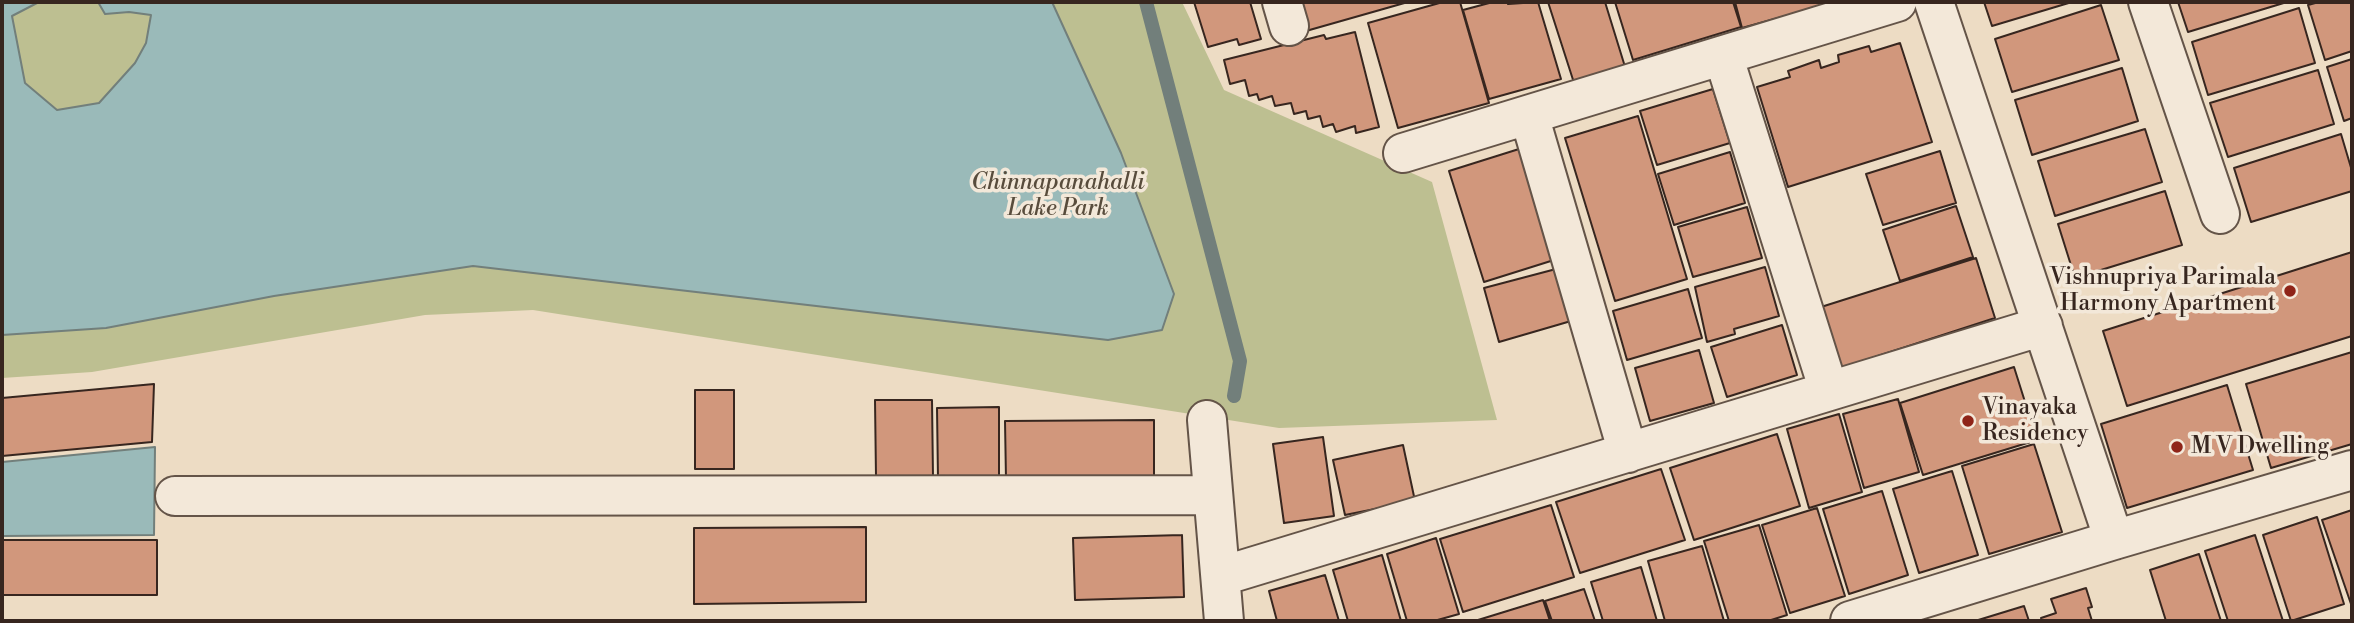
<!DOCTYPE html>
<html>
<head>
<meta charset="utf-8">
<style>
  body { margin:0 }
  #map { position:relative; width:2354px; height:623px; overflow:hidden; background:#eddcc4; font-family:"Libre Bodoni",serif }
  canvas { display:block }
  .frame { position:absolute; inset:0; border:4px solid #37261f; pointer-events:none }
</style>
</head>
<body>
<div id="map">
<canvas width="2354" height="623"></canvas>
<div class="frame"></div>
</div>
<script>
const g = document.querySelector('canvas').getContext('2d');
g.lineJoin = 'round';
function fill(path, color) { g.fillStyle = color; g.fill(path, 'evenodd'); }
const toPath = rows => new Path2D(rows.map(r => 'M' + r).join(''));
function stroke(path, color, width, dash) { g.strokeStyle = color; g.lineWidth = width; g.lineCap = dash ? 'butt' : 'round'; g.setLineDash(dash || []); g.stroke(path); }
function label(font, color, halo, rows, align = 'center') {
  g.font = font + ' "Libre Bodoni",serif'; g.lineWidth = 7; g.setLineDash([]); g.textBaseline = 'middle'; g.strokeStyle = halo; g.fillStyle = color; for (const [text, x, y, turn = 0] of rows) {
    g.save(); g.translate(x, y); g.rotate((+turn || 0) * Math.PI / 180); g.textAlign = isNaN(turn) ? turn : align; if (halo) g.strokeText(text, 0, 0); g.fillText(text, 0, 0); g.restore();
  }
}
fill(toPath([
  [2,2,1182,2,1224,90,1432,182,1497,420,1279,428,533,310,425,315,92,372,2,378]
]), '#bdbf91');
const water = toPath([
  [2,2,39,2,12,16,25,83,57,110,99,103,135,63,146,43,151,15,129,12,105,14,98,2,1052,2,1121,153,1174,294,1162,330,1108,340,473,266,274,296,106,328,2,335,2,2],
  [155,447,154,535,2,536,2,462,155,447]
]);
fill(water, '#9abab9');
stroke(water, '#727f7b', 2);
stroke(toPath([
  [1146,2,1240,361,1234,396]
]), '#727f7b', 14);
const building = toPath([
  [1194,2,1250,2,1261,39,1239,45,1237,39,1208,47,1194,2],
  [1298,2,1408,2,1306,31,1298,2],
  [1443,2,1460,2,1489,103,1398,128,1368,23,1443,2],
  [1493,2,1507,2,1508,4,1538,2,1561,79,1489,99,1463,10,1493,2],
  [1548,2,1605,2,1626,70,1575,86,1548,2],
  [1615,2,1733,2,1741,27,1633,60,1615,2],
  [1735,2,1836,2,1742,28,1735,2],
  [1984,2,2072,2,1992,26,1984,2],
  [2178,2,2287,2,2188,32,2178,2],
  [2319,2,2352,2,2352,51,2325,60,2308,5,2319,2],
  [2101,5,2119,60,2012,92,1995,39,2101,5],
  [2299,8,2315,63,2208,95,2192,42,2299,8],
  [1355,32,1379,127,1356,133,1355,126,1336,132,1333,124,1323,127,1320,116,1308,119,1306,111,1294,114,1291,103,1275,106,1272,96,1259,100,1257,94,1249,96,1245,80,1230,84,1224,60,1324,35,1326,39,1355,32],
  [1900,43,1932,142,1788,187,1757,87,1790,77,1788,71,1819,60,1821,68,1839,62,1838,55,1869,46,1871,52,1900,43],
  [2352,59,2352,118,2344,121,2327,67,2352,59],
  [2122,68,2138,121,2032,155,2015,100,2122,68],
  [2318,70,2334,124,2228,157,2210,103,2318,70],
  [1713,89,1730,143,1657,165,1640,111,1713,89],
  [1638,116,1687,279,1615,301,1565,138,1638,116],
  [2145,129,2162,182,2055,216,2038,161,2145,129],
  [2341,134,2352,171,2352,191,2251,222,2234,168,2341,134],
  [1519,149,1554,260,1484,282,1449,171,1519,149],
  [1940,151,1956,203,1883,225,1866,174,1940,151],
  [1730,152,1745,203,1674,225,1658,174,1730,152],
  [2165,191,2182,245,2075,278,2058,224,2165,191],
  [1956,206,1973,257,1900,281,1883,230,1956,206],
  [1747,207,1762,258,1693,277,1678,227,1747,207],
  [2352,252,2352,336,2127,406,2103,331,2352,252],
  [1976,258,1995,318,1841,368,1821,307,1976,258],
  [1765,267,1779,316,1734,329,1735,334,1707,342,1695,287,1765,267],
  [1556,269,1571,321,1499,342,1484,288,1556,269],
  [1688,289,1702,338,1627,360,1613,311,1688,289],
  [1782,325,1797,375,1727,397,1711,347,1782,325],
  [1699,350,1714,403,1650,421,1635,368,1699,350],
  [2352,352,2352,444,2271,468,2246,384,2352,352],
  [2014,367,2037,440,1923,475,1900,403,2014,367],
  [154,384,152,442,2,456,2,398,154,384],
  [2227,385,2253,470,2127,508,2101,424,2227,385],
  [695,390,734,390,734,469,695,469,695,390],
  [1898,399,1919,472,1864,488,1843,414,1898,399],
  [875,400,932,400,933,477,876,477,875,400],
  [999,407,999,478,938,479,937,408,999,407],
  [1839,414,1862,492,1809,508,1787,429,1839,414],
  [1154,420,1154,478,1006,480,1005,421,1154,420],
  [1777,434,1800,506,1694,540,1670,468,1777,434],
  [1323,437,1334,516,1284,523,1273,444,1323,437],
  [2034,444,2062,532,1989,554,1962,466,2034,444],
  [1403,445,1415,501,1345,515,1333,460,1403,445],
  [1661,469,1685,540,1580,573,1556,502,1661,469],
  [1952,471,1978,555,1919,573,1893,489,1952,471],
  [1882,491,1908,575,1849,594,1823,509,1882,491],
  [1551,505,1574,577,1463,612,1440,539,1551,505],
  [1817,508,1845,596,1790,613,1762,525,1817,508],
  [2352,510,2352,604,2351,604,2322,520,2352,510],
  [2317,517,2344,604,2291,621,2263,535,2317,517],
  [1759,525,1787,615,1768,621,1729,621,1704,541,1759,525],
  [866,527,866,602,694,604,694,528,866,527],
  [1182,535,1184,597,1075,600,1073,538,1182,535],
  [2255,535,2283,621,2228,621,2205,551,2255,535],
  [1436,538,1459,614,1434,621,1407,621,1387,554,1436,538],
  [2,540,157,540,157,595,2,595,2,540],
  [1702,546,1724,621,1665,621,1648,561,1702,546],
  [2199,554,2221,621,2166,621,2150,570,2199,554],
  [1382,555,1401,621,1348,621,1333,570,1382,555],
  [1641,567,1657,621,1603,621,1591,582,1641,567],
  [1325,575,1339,621,1277,621,1269,591,1325,575],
  [2086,588,2092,607,2088,608,2092,621,2042,621,2041,618,2056,613,2051,599,2086,588],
  [1584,589,1595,621,1552,621,1545,601,1584,589],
  [1543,600,1550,621,1478,620,1543,600],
  [2024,606,2029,621,1975,621,2024,606]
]);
fill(building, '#d1977c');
stroke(building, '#37261f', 2);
const minor = toPath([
  [1282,2,1289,26],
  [1934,2,2114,540],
  [2148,2,2220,214],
  [1723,55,1829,391],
  [1529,115,1628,453],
  [1403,153,1897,2],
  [1207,420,1224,621],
  [175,496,1212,495],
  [1222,576,2043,326],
  [1850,621,2114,540,2352,470]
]);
stroke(minor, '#645448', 42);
stroke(minor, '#f3e8d9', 38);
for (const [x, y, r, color] of [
  [2290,291,7,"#8f2418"],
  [1968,421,7,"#8f2418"],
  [2177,447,7,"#8f2418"]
]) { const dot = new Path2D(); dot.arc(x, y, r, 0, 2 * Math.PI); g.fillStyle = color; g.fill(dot); stroke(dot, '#f3e8d9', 2.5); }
label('italic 23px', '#584c3c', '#f3e8d9', [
  ["Chinnapanahalli",1058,183],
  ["Lake Park",1058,209]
]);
label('23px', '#37261f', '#f3e8d9', [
  ["Vishnupriya Parimala",2276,278,"right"],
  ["Harmony Apartment",2276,304,"right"],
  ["Vinayaka",1982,408],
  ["Residency",1982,434],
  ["M V Dwelling",2191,447]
], 'left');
</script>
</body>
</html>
